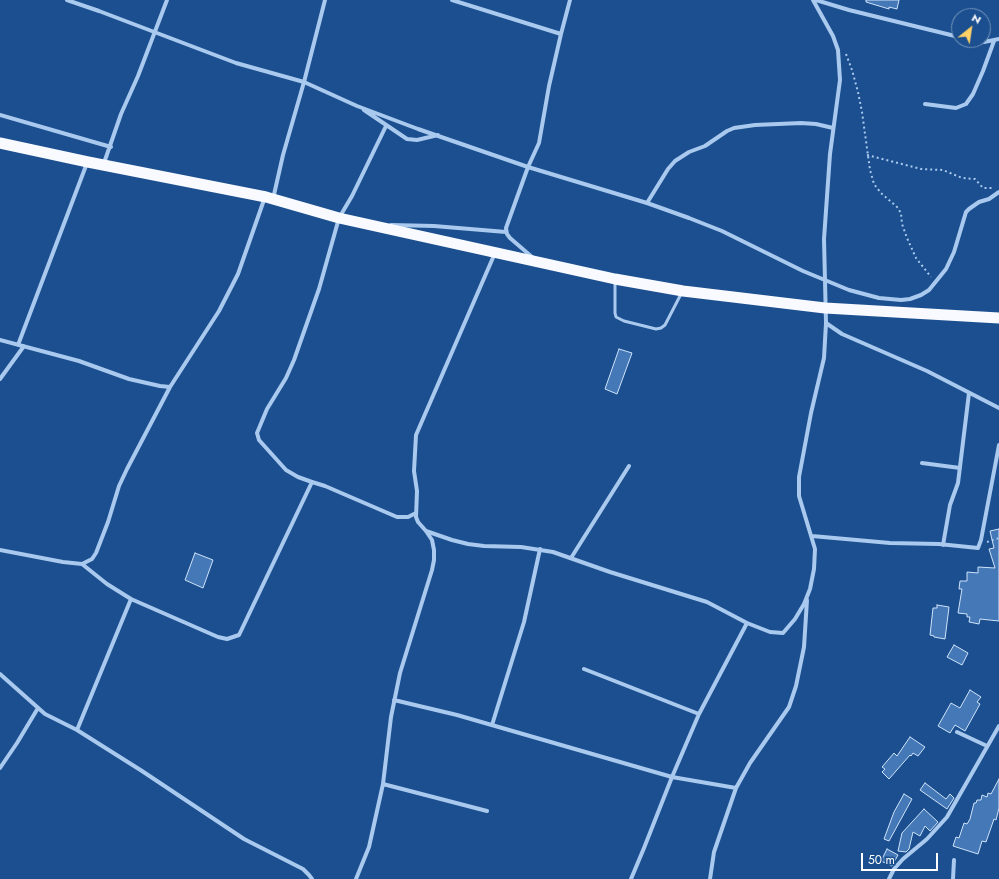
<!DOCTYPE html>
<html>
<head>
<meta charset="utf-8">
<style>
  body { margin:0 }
  #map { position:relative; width:999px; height:879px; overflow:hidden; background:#1b4f8f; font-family:Jost,sans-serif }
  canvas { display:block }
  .north { position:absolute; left:951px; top:8px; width:40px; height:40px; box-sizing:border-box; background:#1b4f8f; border:1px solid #7695bc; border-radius:50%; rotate:30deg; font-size:11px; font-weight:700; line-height:16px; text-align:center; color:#fff }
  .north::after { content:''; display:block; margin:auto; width:14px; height:18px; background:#ffd166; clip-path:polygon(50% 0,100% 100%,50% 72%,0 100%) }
  .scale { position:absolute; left:861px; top:853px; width:77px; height:18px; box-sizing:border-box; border:2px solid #fff; border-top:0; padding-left:5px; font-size:12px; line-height:14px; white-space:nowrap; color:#fff; -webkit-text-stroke:3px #1b4f8f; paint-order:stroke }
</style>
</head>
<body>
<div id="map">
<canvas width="999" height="879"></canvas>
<div class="north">N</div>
<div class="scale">50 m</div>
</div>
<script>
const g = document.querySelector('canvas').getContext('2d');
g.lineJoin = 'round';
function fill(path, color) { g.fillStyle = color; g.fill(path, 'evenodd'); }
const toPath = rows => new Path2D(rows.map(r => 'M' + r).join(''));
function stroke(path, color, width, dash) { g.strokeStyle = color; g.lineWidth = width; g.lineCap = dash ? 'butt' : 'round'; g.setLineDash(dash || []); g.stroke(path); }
const building = toPath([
  [866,0,899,0,897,9,889,7,889,9,866,2,866,0],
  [619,349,632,353,617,394,605,389,619,349],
  [999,529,999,621,980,619,979,624,969,622,970,617,967,617,967,614,958,613,962,589,959,589,960,581,967,581,967,572,978,573,978,567,995,568,989,549,994,548,990,531,999,529],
  [195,553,213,560,203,588,185,580,195,553],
  [937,605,949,607,945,639,934,637,934,636,930,635,933,608,937,608,937,605],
  [954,645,968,653,962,665,947,657,954,645],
  [970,690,981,697,977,702,980,704,965,731,955,725,950,733,938,726,951,703,960,708,970,690],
  [910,737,925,747,918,756,913,753,911,756,910,755,889,779,882,772,885,769,882,767,894,753,897,756,910,737],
  [999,779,999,808,996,820,994,819,986,842,982,841,978,854,953,846,956,837,959,838,964,823,967,824,970,819,974,803,976,803,977,800,981,800,982,795,987,797,988,793,991,794,999,779],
  [925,783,946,799,950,794,954,798,947,809,920,790,925,783],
  [904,794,912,799,889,841,884,839,894,812,904,794],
  [924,809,938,822,930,831,925,826,920,836,913,832,909,849,906,852,898,851,902,833,924,809],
  [887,849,898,855,892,866,881,861,887,849]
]);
fill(building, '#4478b7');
stroke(building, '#cfe3fa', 1);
stroke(toPath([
  [846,54,852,70,858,92,862,112,870,170,874,184,881,193,897,207,901,213,902,224,907,238,916,258,931,277],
  [867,155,921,169,943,170,962,178,975,179,983,188,992,188],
  [987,542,999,538]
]), '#a9c9ee', 2, [2, 3]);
stroke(toPath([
  [615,282,615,313,616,317,624,321,656,329,661,328,665,325,681,294]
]), '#a9c9ee', 3);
stroke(toPath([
  [67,0,99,11,236,63,304,82,357,106,418,129,528,167,647,203,689,218,722,231,803,271,849,290,879,298,901,300,910,299,921,295,929,290,946,269,954,252,966,212,969,209,979,202,989,199,999,192],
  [452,0,561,34],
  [816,0,849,10,959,37],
  [973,40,984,42,999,39],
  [925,104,956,108,966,104,973,94,983,71,994,41],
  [364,110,407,139,417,140,438,135],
  [0,115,111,147],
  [104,163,121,114,138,76,167,0],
  [273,199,283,155,304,82,325,0],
  [647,203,668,169,675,161,689,152,705,146,727,131,734,128,755,125,801,123,816,124,833,128],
  [391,225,434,226,506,232],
  [532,257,510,238,507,234,506,228,528,167,539,143,549,86,561,34,570,0],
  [826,323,842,334,927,371,999,408],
  [0,340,79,361,129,379,160,386,170,387],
  [18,345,87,163],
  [0,379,24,346],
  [922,463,960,468],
  [312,482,298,477,286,470,259,440,257,433,267,409,286,378,294,360,319,289,339,218,352,196,386,126],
  [426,531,452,540,468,544,484,546,521,547,553,552,610,572,707,602,747,623,770,632,783,633,795,619,804,604,810,589,814,569,815,549,799,496,799,477,811,413,824,358,826,323,824,239,830,154,840,80,838,50,833,36,813,0],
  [812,536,890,543,939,544,978,548,981,540,999,445],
  [943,545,950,505,958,483,969,393],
  [0,550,63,562,82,564,92,559,96,553,108,522,119,486,127,469,170,387,219,311,238,274,265,197],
  [571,558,629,466],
  [82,564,107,584,131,599,218,637,227,639,239,635,312,482,325,486,397,517,408,517,416,513],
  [584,669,699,714],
  [0,674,45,714,77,730,142,771,244,839,303,869,309,875,312,879],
  [394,700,457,715,672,777,736,788],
  [492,725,524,622,540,549],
  [77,730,131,599],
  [957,732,987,746],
  [0,768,17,743,38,708],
  [383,784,487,811],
  [356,879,369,847,383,784,391,717,400,673,432,570,434,560,434,550,432,540,426,531,418,522,416,517,417,491,414,471,416,435,495,253],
  [631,879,644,848,672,777,699,714,747,623],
  [710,879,714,852,736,788,750,763,789,707,796,686,804,647,807,600],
  [889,879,894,869,903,859,927,839,947,817,999,726],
  [953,879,954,860]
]), '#a9c9ee', 4);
stroke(toPath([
  [0,143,88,162,266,197,339,218,615,279,683,291,825,308,999,318]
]), '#f8faff', 11);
</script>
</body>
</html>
